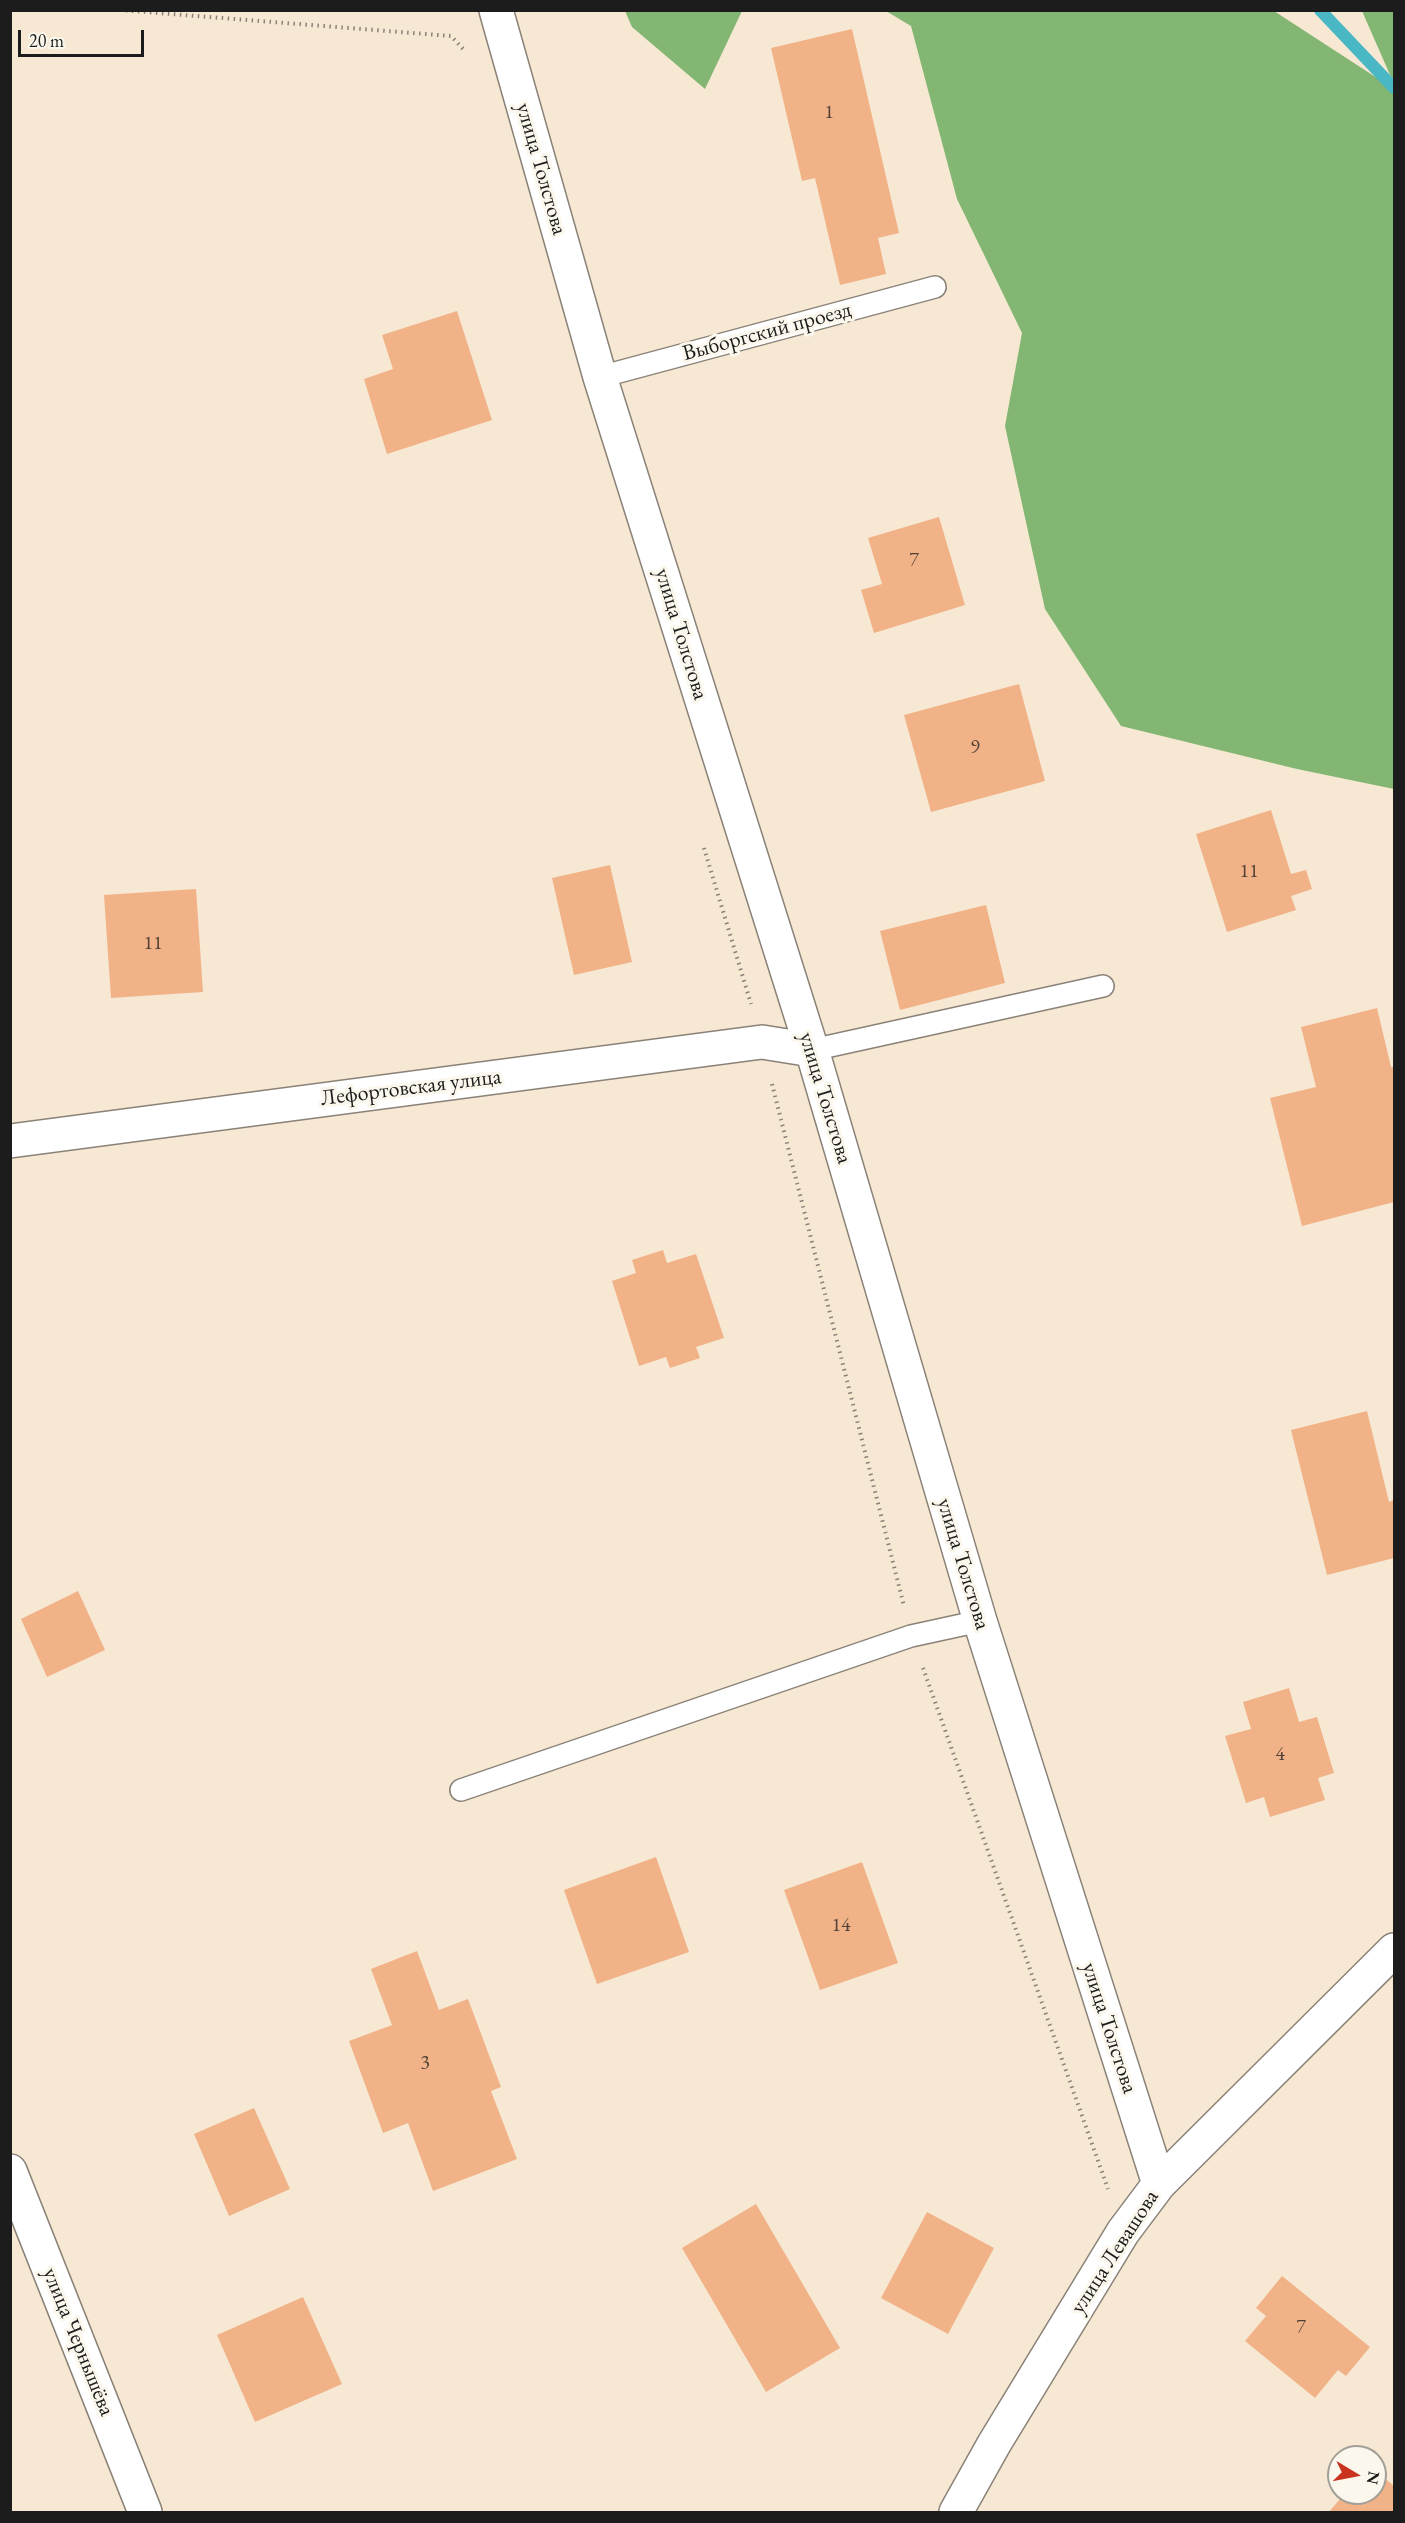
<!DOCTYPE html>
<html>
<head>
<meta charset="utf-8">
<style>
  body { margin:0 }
  #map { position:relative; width:1405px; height:2523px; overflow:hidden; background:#f7e8d3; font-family:"EB Garamond",serif }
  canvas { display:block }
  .frame { position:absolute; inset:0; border:12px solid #1c1c1c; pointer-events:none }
  .north { position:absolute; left:1327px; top:2445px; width:60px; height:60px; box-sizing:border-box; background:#fbf7ec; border:2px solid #a29f99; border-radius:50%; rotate:100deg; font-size:16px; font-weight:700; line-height:24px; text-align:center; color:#1c1c1c }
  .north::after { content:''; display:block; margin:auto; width:21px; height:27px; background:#c8321e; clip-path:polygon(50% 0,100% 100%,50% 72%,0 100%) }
  .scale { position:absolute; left:18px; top:30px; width:126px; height:27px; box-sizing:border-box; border:3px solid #1c1c1c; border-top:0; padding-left:8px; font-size:18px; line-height:21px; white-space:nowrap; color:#1c1c1c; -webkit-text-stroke:4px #fbf7ec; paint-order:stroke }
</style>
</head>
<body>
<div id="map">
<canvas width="1405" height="2523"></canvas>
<div class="frame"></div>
<div class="north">N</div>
<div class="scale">20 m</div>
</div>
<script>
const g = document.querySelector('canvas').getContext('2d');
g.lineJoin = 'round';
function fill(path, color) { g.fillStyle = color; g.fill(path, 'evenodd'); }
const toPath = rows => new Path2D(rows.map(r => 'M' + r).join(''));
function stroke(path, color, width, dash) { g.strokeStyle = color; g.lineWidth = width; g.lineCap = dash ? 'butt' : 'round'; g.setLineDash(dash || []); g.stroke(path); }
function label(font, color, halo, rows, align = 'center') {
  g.font = font + ' "EB Garamond",serif'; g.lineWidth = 6; g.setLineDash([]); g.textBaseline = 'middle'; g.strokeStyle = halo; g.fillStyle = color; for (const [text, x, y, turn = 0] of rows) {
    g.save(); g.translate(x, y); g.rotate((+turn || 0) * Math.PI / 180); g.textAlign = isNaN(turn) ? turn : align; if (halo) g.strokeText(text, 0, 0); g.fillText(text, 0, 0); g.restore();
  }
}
fill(toPath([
  [625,11,742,11,705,89,632,27],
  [886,11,1274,11,1394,89,1394,789,1297,769,1121,726,1045,609,1005,426,1022,333,957,199,911,26],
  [1362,11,1394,11,1394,84]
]), '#82b672');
stroke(toPath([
  [1320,10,1394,88]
]), '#4ab8c4', 12);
fill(toPath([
  [852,29,899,233,878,238,886,274,840,285,815,178,802,181,771,48],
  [457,311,492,420,387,454,364,379,393,369,382,335],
  [939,517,965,605,874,633,861,590,882,584,868,538],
  [1019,684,1045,781,931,812,904,715],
  [1271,810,1291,874,1306,870,1312,889,1291,896,1296,910,1227,932,1196,834],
  [610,865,632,962,574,975,552,878],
  [196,889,203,992,111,998,104,895],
  [986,905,1005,983,900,1010,880,931],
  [1377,1008,1391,1067,1394,1067,1394,1202,1302,1226,1270,1098,1316,1087,1301,1027],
  [663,1250,667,1263,696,1254,724,1338,696,1347,700,1358,670,1368,666,1357,639,1366,612,1281,636,1273,632,1260],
  [1367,1411,1389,1502,1394,1500,1394,1558,1327,1575,1291,1430],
  [78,1591,105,1650,47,1677,21,1619],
  [1289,1688,1299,1722,1317,1717,1334,1773,1318,1778,1325,1800,1270,1817,1264,1797,1246,1803,1225,1736,1251,1729,1243,1702],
  [656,1857,689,1952,597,1984,564,1890],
  [862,1862,898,1963,820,1990,784,1890],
  [417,1951,439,2010,468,1999,501,2087,491,2091,517,2159,433,2191,408,2123,383,2133,349,2041,392,2025,371,1969],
  [254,2108,290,2189,229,2216,194,2134],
  [756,2204,840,2348,766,2392,682,2248],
  [927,2212,994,2248,948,2334,881,2298],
  [1282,2276,1370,2347,1346,2376,1338,2370,1315,2398,1245,2341,1266,2316,1256,2308],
  [303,2297,342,2384,255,2422,217,2335],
  [1375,2470,1394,2486,1394,2512,1329,2512,1345,2493,1375,2493]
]), '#f1b288');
const lane = toPath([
  [600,377,935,287],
  [812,1050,1103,986],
  [461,1790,911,1636,980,1621]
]);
const street = toPath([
  [496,10,600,377,812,1050,980,1621,1159,2184],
  [10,1141,762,1042,812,1050],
  [10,2171,145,2512],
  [956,2512,994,2444,1123,2232,1159,2184,1394,1950]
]);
stroke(lane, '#8a8278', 24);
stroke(street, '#8a8278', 36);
stroke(toPath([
  [120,10,451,36,465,51],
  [704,848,751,1004],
  [772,1084,904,1606],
  [923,1668,1108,2189]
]), '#8a8278', 4, [1.5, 4.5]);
stroke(lane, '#fff', 21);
stroke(street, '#fff', 33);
label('20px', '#514237', null, [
  ["1",829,113],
  ["7",914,561],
  ["9",975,748],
  ["11",1249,872],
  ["11",153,944],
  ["4",1280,1755],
  ["14",841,1926],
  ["3",425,2064],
  ["7",1301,2328]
]);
label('22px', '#1c1c1c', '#fbf7ec', [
  ["улица Толстова",541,169,74],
  ["Выборгский проезд",767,332,-15],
  ["улица Толстова",681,634,73],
  ["Лефортовская улица",411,1088,-7],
  ["улица Толстова",825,1098,73],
  ["улица Толстова",963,1564,73],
  ["улица Толстова",1109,2028,72],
  ["улица Левашова",1115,2252,-57],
  ["улица Чернышёва",78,2342,68]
]);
</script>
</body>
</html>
